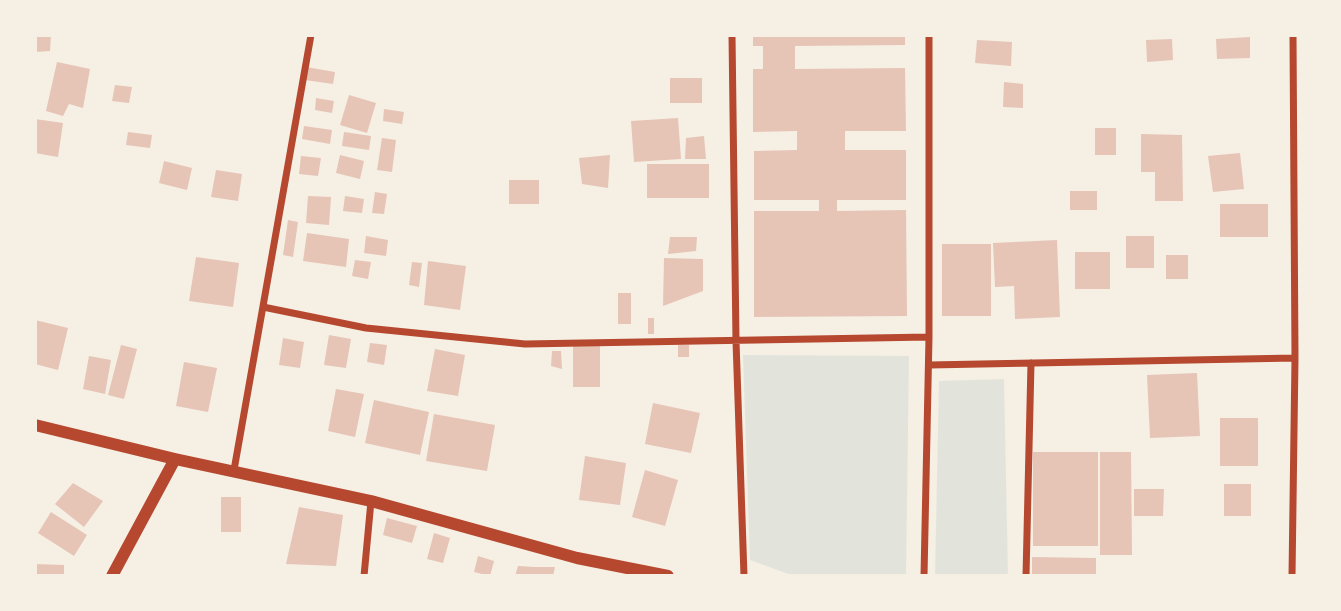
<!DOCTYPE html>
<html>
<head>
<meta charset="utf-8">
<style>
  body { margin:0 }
  #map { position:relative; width:1341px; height:611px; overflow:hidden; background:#f6efe4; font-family:"Noto Serif",serif }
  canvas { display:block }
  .frame { position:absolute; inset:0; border:37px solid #f6efe4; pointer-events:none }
</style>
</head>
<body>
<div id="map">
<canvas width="1341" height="611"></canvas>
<div class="frame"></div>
</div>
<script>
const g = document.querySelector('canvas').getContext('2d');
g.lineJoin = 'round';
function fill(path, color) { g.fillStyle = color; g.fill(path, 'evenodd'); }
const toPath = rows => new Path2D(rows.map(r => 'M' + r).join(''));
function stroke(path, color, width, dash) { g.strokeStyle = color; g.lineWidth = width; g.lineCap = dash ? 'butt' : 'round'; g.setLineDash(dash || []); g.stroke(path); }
fill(toPath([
  [743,355,909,356,906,576,794,576,750,560],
  [1004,379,1008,576,935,576,939,381]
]), '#e2e4dc');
fill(toPath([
  [35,35,51,35,50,51,35,52],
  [753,35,905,35,905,45,795,46,795,69,905,68,906,131,845,131,845,150,906,150,906,200,837,200,837,211,906,210,907,316,754,317,754,211,819,211,819,200,754,200,754,151,797,150,797,131,753,132,753,69,763,69,763,46,753,46],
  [1250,37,1250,58,1217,59,1216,39],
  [1172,39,1173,60,1147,62,1146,40],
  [977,40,1012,42,1011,66,975,63],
  [57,62,90,69,83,108,69,104,63,116,46,111],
  [306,67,335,72,333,84,305,80],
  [670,78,702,78,702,103,670,103],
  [1004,82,1023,84,1023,108,1003,107],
  [115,85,132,87,129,103,112,101],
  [349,95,376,103,367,133,340,125],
  [316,98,334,101,332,113,315,110],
  [384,109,404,112,402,124,383,121],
  [678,118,681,159,634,162,631,121],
  [35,119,63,123,58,157,35,153],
  [304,126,332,130,330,144,302,139],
  [1095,128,1116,128,1116,155,1095,155],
  [128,132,152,135,150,148,126,145],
  [344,132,371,136,369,150,342,146],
  [1141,134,1182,135,1183,201,1155,201,1155,172,1141,172],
  [704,136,706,159,685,159,686,138],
  [382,138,396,140,392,172,377,170],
  [1240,153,1244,189,1213,192,1208,156],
  [340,155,364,161,360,179,336,173],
  [610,155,608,188,582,184,579,158],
  [301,156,321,158,318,176,299,174],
  [164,161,192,168,187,190,159,183],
  [647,164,709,164,709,198,647,198],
  [216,170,242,174,238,201,211,197],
  [509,180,539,180,539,204,509,204],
  [1070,191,1097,191,1097,210,1070,210],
  [375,192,387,194,384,214,372,213],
  [308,196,331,197,329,225,306,223],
  [345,196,364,199,362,213,343,211],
  [1220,204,1268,204,1268,237,1220,237],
  [288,220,298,222,293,257,283,255],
  [307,233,349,239,346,267,303,261],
  [366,236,388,240,386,256,364,253],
  [1126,236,1154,236,1154,268,1126,268],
  [670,237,697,237,696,251,668,254],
  [1057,240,1060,317,1015,319,1014,286,995,287,993,243],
  [942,244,991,244,991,316,942,316],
  [1075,252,1110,252,1110,289,1075,289],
  [1166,255,1188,255,1188,279,1166,279],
  [196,257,239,263,233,307,189,301],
  [664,258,703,259,703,291,663,306],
  [355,260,371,262,368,279,352,276],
  [428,261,466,266,460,310,424,305],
  [412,262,422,263,419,287,409,285],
  [618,293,631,293,631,324,618,324],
  [648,318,654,318,654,334,648,334],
  [35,320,68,328,58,370,35,364],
  [329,335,351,339,346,368,324,365],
  [283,338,304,342,300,368,279,365],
  [370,343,387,345,384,365,367,362],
  [121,345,137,349,124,399,108,395],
  [678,345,689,345,689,357,678,357],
  [573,346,600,346,600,387,573,387],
  [435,349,465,355,458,396,427,391],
  [552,351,561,351,562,369,551,366],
  [89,356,111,360,105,394,83,389],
  [184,362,217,368,208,412,176,406],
  [1197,373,1200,436,1150,438,1147,375],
  [336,389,364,394,355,437,328,431],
  [374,400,429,412,420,455,365,443],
  [653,403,700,413,691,453,645,444],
  [434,414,495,425,487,471,426,461],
  [1220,418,1258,418,1258,466,1220,466],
  [1033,452,1098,452,1098,546,1033,546],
  [1100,452,1131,452,1132,555,1100,555],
  [585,456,626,463,620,505,579,500],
  [645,470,678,480,665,526,632,517],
  [73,483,103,501,84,527,55,504],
  [1224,484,1251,484,1251,516,1224,516],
  [1134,489,1164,489,1163,516,1134,516],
  [221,497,241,497,241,532,221,532],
  [299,507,343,515,336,566,286,564],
  [51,512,87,535,74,556,38,533],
  [387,518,417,526,412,543,383,535],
  [434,533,450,538,443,563,427,559],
  [478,556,494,561,490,576,474,572],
  [1032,557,1096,558,1096,576,1032,576],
  [35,564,64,565,64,576,35,576],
  [518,566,535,567,555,567,553,576,515,576]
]), '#e6c5b7');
stroke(toPath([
  [732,35,736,341,744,576],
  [263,307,366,328,525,344,929,337],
  [929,365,1295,358],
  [234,470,311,35],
  [364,576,371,501],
  [924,576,929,337,929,35],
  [1026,576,1031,363],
  [1292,576,1295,358,1293,35]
]), '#b5482f', 7);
stroke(toPath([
  [35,425,175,459,371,501,577,558,668,576],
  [112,576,175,459]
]), '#b5482f', 12);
</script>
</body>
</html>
